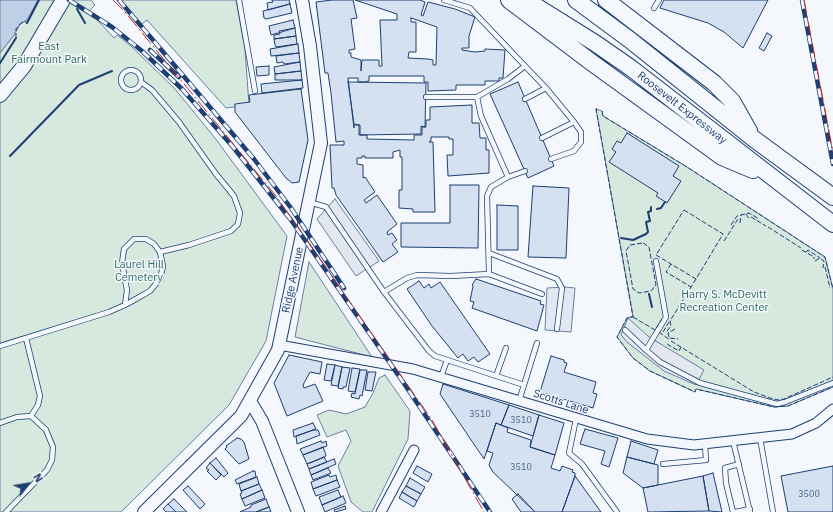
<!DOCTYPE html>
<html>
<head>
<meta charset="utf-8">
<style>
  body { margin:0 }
  #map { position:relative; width:833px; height:512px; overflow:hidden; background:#f4f7fb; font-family:"IBM Plex Sans",sans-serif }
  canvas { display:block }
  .north { position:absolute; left:8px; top:464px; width:40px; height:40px; -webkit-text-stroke:3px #f4f7fb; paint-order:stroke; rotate:59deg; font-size:11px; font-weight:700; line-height:16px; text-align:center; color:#1d3f73 }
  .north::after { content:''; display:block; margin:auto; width:14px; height:18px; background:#1d3f73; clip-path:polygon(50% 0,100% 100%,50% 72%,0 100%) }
</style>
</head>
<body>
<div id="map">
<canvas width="833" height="512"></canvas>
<div class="north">N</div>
</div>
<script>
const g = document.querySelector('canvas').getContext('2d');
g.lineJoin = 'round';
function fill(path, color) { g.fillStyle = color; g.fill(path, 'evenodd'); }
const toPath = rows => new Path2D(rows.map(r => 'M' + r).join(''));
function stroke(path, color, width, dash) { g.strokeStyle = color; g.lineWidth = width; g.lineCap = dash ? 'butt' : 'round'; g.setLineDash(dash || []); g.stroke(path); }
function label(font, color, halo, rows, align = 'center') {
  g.font = font + ' "IBM Plex Sans",sans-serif'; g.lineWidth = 3; g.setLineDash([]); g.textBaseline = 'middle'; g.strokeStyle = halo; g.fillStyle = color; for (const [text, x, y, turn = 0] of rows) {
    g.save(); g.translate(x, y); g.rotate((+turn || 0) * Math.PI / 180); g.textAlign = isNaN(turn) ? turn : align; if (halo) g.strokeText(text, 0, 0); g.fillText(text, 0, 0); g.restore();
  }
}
const green = toPath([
  [38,0,91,0,95,5,89,11,114,38,117,35,131,46,175,89,215,138,287,236,266,341,229,405,121,512,0,512,0,53,14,35,20,24,27,20,38,0],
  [119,0,236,0,245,50,249,105,226,108,147,20,141,25,119,0],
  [596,109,602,111,603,116,687,167,825,257,833,289,833,387,788,406,774,407,696,389,695,392,650,371,633,358,617,337,627,318,633,316,596,109],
  [309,262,372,357,295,337,309,262],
  [385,375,410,411,408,439,372,512,363,512,351,502,338,466,351,441,346,430,327,437,317,415,329,410,346,414,365,407,373,393,379,378,385,375]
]);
fill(green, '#d7e8df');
stroke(green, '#687fa3', 1);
const parking = toPath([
  [335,199,379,261,356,276,317,219,335,199],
  [565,287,575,288,571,332,545,330,547,288,565,287],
  [628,318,649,337,704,370,696,385,664,371,627,342,621,335,628,318]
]);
fill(parking, '#e3e8f0');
stroke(parking, '#687fa3', 1);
const water = toPath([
  [0,0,38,0,27,20,20,24,14,35,0,53,0,0]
]);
fill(water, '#bed0e5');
stroke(water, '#687fa3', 1);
const building = toPath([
  [272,0,289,0,290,4,268,10,267,3,273,2,272,0],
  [332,0,353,0,357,18,351,19,355,49,349,50,349,53,351,53,351,57,361,60,361,71,362,60,379,60,379,66,382,66,380,20,397,20,397,14,355,0,420,0,425,2,421,15,423,16,428,2,455,9,475,17,469,36,469,48,462,48,462,50,475,52,485,51,485,49,505,50,503,78,499,78,499,81,485,81,485,85,456,85,456,90,428,91,428,82,424,82,424,76,369,76,369,81,364,82,358,82,358,78,348,78,354,128,354,125,359,125,359,135,367,135,367,139,414,140,414,135,422,135,422,127,426,127,426,120,430,120,430,107,472,105,472,123,479,123,480,138,486,138,486,150,489,150,489,173,448,176,447,155,453,155,453,139,449,139,449,137,431,137,431,141,429,142,433,142,435,212,413,212,413,209,399,208,399,190,402,190,402,157,400,157,400,150,393,152,393,158,365,158,365,156,362,156,362,158,357,158,357,164,363,165,363,178,365,177,375,192,364,200,366,203,377,195,397,224,387,232,388,235,392,233,397,240,392,244,398,252,383,262,336,195,334,188,332,188,330,145,344,145,344,141,336,142,331,93,328,73,325,73,316,2,332,0],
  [411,18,437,27,436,65,433,65,433,60,428,59,408,58,409,52,416,52,416,22,411,22,411,18],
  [664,0,768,0,743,48,724,32,708,23,660,8,664,0],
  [290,4,292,13,266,19,264,18,263,11,290,4],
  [293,20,295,28,271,35,269,26,293,20],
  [295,28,296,36,274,39,274,35,280,34,279,31,295,28],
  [767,33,772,36,764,51,759,48,767,33],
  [296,36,297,44,276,47,275,45,274,39,296,36],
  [298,44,299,53,271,56,270,49,298,44],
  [299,53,300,62,284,64,283,62,277,63,276,56,299,53],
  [300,62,301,71,275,74,274,67,300,62],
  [269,66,269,75,257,76,256,67,269,66],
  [301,71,302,80,275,80,275,74,301,71],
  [302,80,303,88,262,93,261,84,302,80],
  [348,82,426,83,425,127,421,126,421,134,360,135,360,125,354,124,348,82],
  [518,82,554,166,528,178,490,94,518,82],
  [301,89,308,140,299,182,292,183,286,178,235,112,235,104,250,102,249,95,301,89],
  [627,133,679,166,673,176,681,181,667,203,656,196,658,193,609,162,616,152,612,149,617,141,621,143,627,133],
  [450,185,479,185,478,248,401,247,401,223,450,223,450,185],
  [533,186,569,188,566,258,528,257,533,186],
  [497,205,518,206,518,250,497,250,497,205],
  [476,279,541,301,540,304,544,305,537,331,472,308,474,302,470,301,473,286,472,285,476,279],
  [419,281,424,288,429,284,431,288,440,282,490,354,478,362,474,357,468,361,463,354,458,358,432,326,407,289,419,281],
  [289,355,322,362,320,374,310,372,303,385,304,388,315,384,323,401,287,416,274,383,289,355],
  [551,356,564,360,564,362,567,363,564,372,596,382,593,393,597,394,593,408,540,392,551,356],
  [327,364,335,365,331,381,324,380,327,364],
  [335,365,342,367,338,386,331,385,335,365],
  [342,367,350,368,346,387,343,387,343,389,338,388,342,367],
  [352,368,360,369,355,392,348,391,352,368],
  [360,370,367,370,362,396,360,395,359,399,351,397,352,393,355,394,360,370],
  [368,372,376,372,372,391,365,390,368,372],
  [443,384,509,405,501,425,496,423,484,459,440,394,443,384],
  [509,405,539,415,533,436,501,425,509,405],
  [539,415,564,423,555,455,530,447,539,415],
  [313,423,316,429,294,437,293,430,313,423],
  [496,423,508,428,507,432,531,440,530,447,555,455,551,468,560,471,562,466,573,470,572,472,575,473,575,476,562,512,535,512,493,472,489,465,493,453,487,451,496,423],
  [585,429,618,438,609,467,601,464,605,451,580,444,585,429],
  [313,430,318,430,320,435,297,444,296,436,313,430],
  [237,438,241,439,244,442,249,459,239,464,225,449,227,447,226,446,237,438],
  [321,441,322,443,326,441,327,446,303,455,300,449,321,441],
  [631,441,658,450,654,464,627,457,631,441],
  [323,447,326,455,325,457,307,464,303,455,323,447],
  [324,457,327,462,309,469,307,464,324,457],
  [627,457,658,465,658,485,643,488,623,473,627,457],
  [216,458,228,473,224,477,210,463,216,458],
  [334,459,336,464,311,475,309,469,334,459],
  [210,463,221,475,216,480,207,471,209,470,206,468,210,463],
  [417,466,432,474,428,482,413,473,417,466],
  [833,466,833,512,788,512,781,476,833,466],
  [328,468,331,473,313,480,311,475,328,468],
  [253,471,255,471,256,477,237,484,235,480,253,471],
  [713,473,722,512,709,511,703,476,713,473],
  [329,475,330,477,336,475,337,480,313,489,311,482,329,475],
  [575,476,601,512,562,512,575,476],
  [703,476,709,511,648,512,643,488,703,476],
  [257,477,259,484,241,491,239,484,257,477],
  [410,478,425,487,421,494,406,486,410,478],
  [337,480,340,487,316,496,313,489,337,480],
  [259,484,262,490,242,499,240,494,242,493,241,491,259,484],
  [188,486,205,504,200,509,183,490,188,486],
  [406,486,421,494,417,501,402,492,406,486],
  [262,490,265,498,245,506,242,499,262,490],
  [338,490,341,497,322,505,319,497,338,490],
  [402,492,417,501,414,507,399,498,402,492],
  [518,494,535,512,521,512,512,499,518,494],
  [343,496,346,503,325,512,322,505,343,496],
  [174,499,187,512,176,512,168,504,174,499],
  [266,499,269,507,256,512,240,512,251,507,251,505,266,499],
  [168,504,176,512,166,512,163,509,168,504],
  [345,506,346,509,335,512,334,510,345,506],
  [269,507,271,512,256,512,269,507]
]);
fill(building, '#d5e0f0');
stroke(building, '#1d3f73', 1);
const service = toPath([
  [239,0,255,91],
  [654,8,659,0],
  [525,66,546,88,525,99],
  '121 80a10 10 0 1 1 20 0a10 10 0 1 1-20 0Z',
  [141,82,152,90,179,122,216,174,234,196,240,213,238,224,231,231,189,245,160,252],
  [426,97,477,97,508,79,525,66,470,8,444,0],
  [477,97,481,116,508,177,525,171],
  [542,138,574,122,546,88],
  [551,159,574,151,581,142,581,132,574,122],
  [309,202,326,207,384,292,429,351,435,356,524,385,519,401],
  [489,253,557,279,562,288,557,329],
  [656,261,666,317,646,350,660,362,700,383,777,404,785,402,833,383],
  [489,274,487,196,491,187,508,177],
  [384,292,407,278,417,275,451,276,489,274,542,294],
  [625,330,646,350],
  [26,338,40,396,38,405,31,416],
  [0,346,109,312,125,305,136,299,150,291,160,279,163,266,160,252,154,244,146,239,134,239,124,249,122,263,127,290,125,305],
  [496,376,506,348],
  [441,377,447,360],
  [524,385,537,343],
  [576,419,569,453,582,464,617,512],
  [0,423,17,417,31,416,46,430,53,447,52,460,47,470,6,512],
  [760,438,773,512],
  [733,441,750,512],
  [663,464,706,460,705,444],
  [733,512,726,483,725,468,739,464],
  [735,512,750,509]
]);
const minor = toPath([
  [279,345,413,369,647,439,694,445,792,434,816,423,833,409],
  [381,512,414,450]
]);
const secondary = toPath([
  [250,401,262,421,298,512],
  [144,512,241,416,278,350,321,143,310,46,302,0]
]);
const primary = toPath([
  [0,95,24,66,63,0]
]);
const motorway = toPath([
  [509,0,591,62,722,157,753,170],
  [526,0,595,43,631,68,833,224],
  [576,0,630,40,754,139,833,197],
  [606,0,714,83,732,101,749,131]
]);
stroke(service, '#1d3f73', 6);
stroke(minor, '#1d3f73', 11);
stroke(secondary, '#1d3f73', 14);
stroke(primary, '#1d3f73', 16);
stroke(motorway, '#1d3f73', 18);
stroke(service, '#f4f7fb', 4.5);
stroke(minor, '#f4f7fb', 9);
stroke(secondary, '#f4f7fb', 12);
stroke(primary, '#f4f7fb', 14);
stroke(motorway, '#f4f7fb', 16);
const rail = toPath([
  [69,0,112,27,142,51,182,89,233,147,291,220,403,382,490,512],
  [119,0,254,159,291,208,344,288],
  [802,0,833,164],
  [150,50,179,77]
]);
stroke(rail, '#1d3f73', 4.5);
stroke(rail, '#f4f7fb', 3, [9]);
stroke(toPath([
  [16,38,16,29,20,24,24,21,27,23],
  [597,109,596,109,633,317,627,318,617,337,633,358,650,371,695,392,696,389,774,407,788,406,833,387],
  [602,111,603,116,687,167,825,257,833,289],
  [684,210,723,234,696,279,656,255,684,210],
  [746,214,750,220],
  [751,217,766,226],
  [740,223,741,215],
  [731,225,737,216,749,213,759,219],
  [768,227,801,248],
  [724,241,738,219],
  [643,243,649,247,656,285,651,291,639,293,633,289,626,251,630,245,643,243],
  [802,250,814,257,814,259],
  [806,252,808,250,820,258],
  [815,261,820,258,824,261,823,268],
  [671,264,666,272,691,287],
  [825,267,830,288],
  [633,317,655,330,662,319],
  [675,329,668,333,669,338,678,339],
  [667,331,671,326,670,321,696,279],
  [659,332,670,340],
  [663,332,669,322],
  [671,341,754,392,770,398,778,400,784,399,833,377],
  [667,344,679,351,681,347]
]), '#1d3f73', 1, [5, 2]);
stroke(toPath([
  [77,9,85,23],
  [27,23,39,0],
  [0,63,16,38],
  [10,156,79,85,112,71],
  [657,209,661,208,665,202],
  [621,238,633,240,646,234,648,232,646,222,650,221,648,212,651,211,651,207],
  [649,294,652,307]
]), '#1d3f73', 2);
stroke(toPath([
  [113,0,125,12,276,196,432,420,484,512],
  [804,0,833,152]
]), '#c62828', 1, [14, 3, 2, 3]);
label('9px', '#4b6792', null, [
  ["3510",480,414],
  ["3510",521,420],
  ["3510",521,467],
  ["3500",809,494]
]);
label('11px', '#2c6c60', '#f4f7fb', [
  ["East",49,47],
  ["Fairmount Park",49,60],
  ["Laurel Hill",139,265],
  ["Cemetery",139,278],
  ["Harry S. McDevitt",724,295],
  ["Recreation Center",724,308]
]);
label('11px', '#1d3f73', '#f4f7fb', [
  ["Roosevelt Expressway",682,108,38],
  ["Ridge Avenue",293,280,-78],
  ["Scotts Lane",561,402,18]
]);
</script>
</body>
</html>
